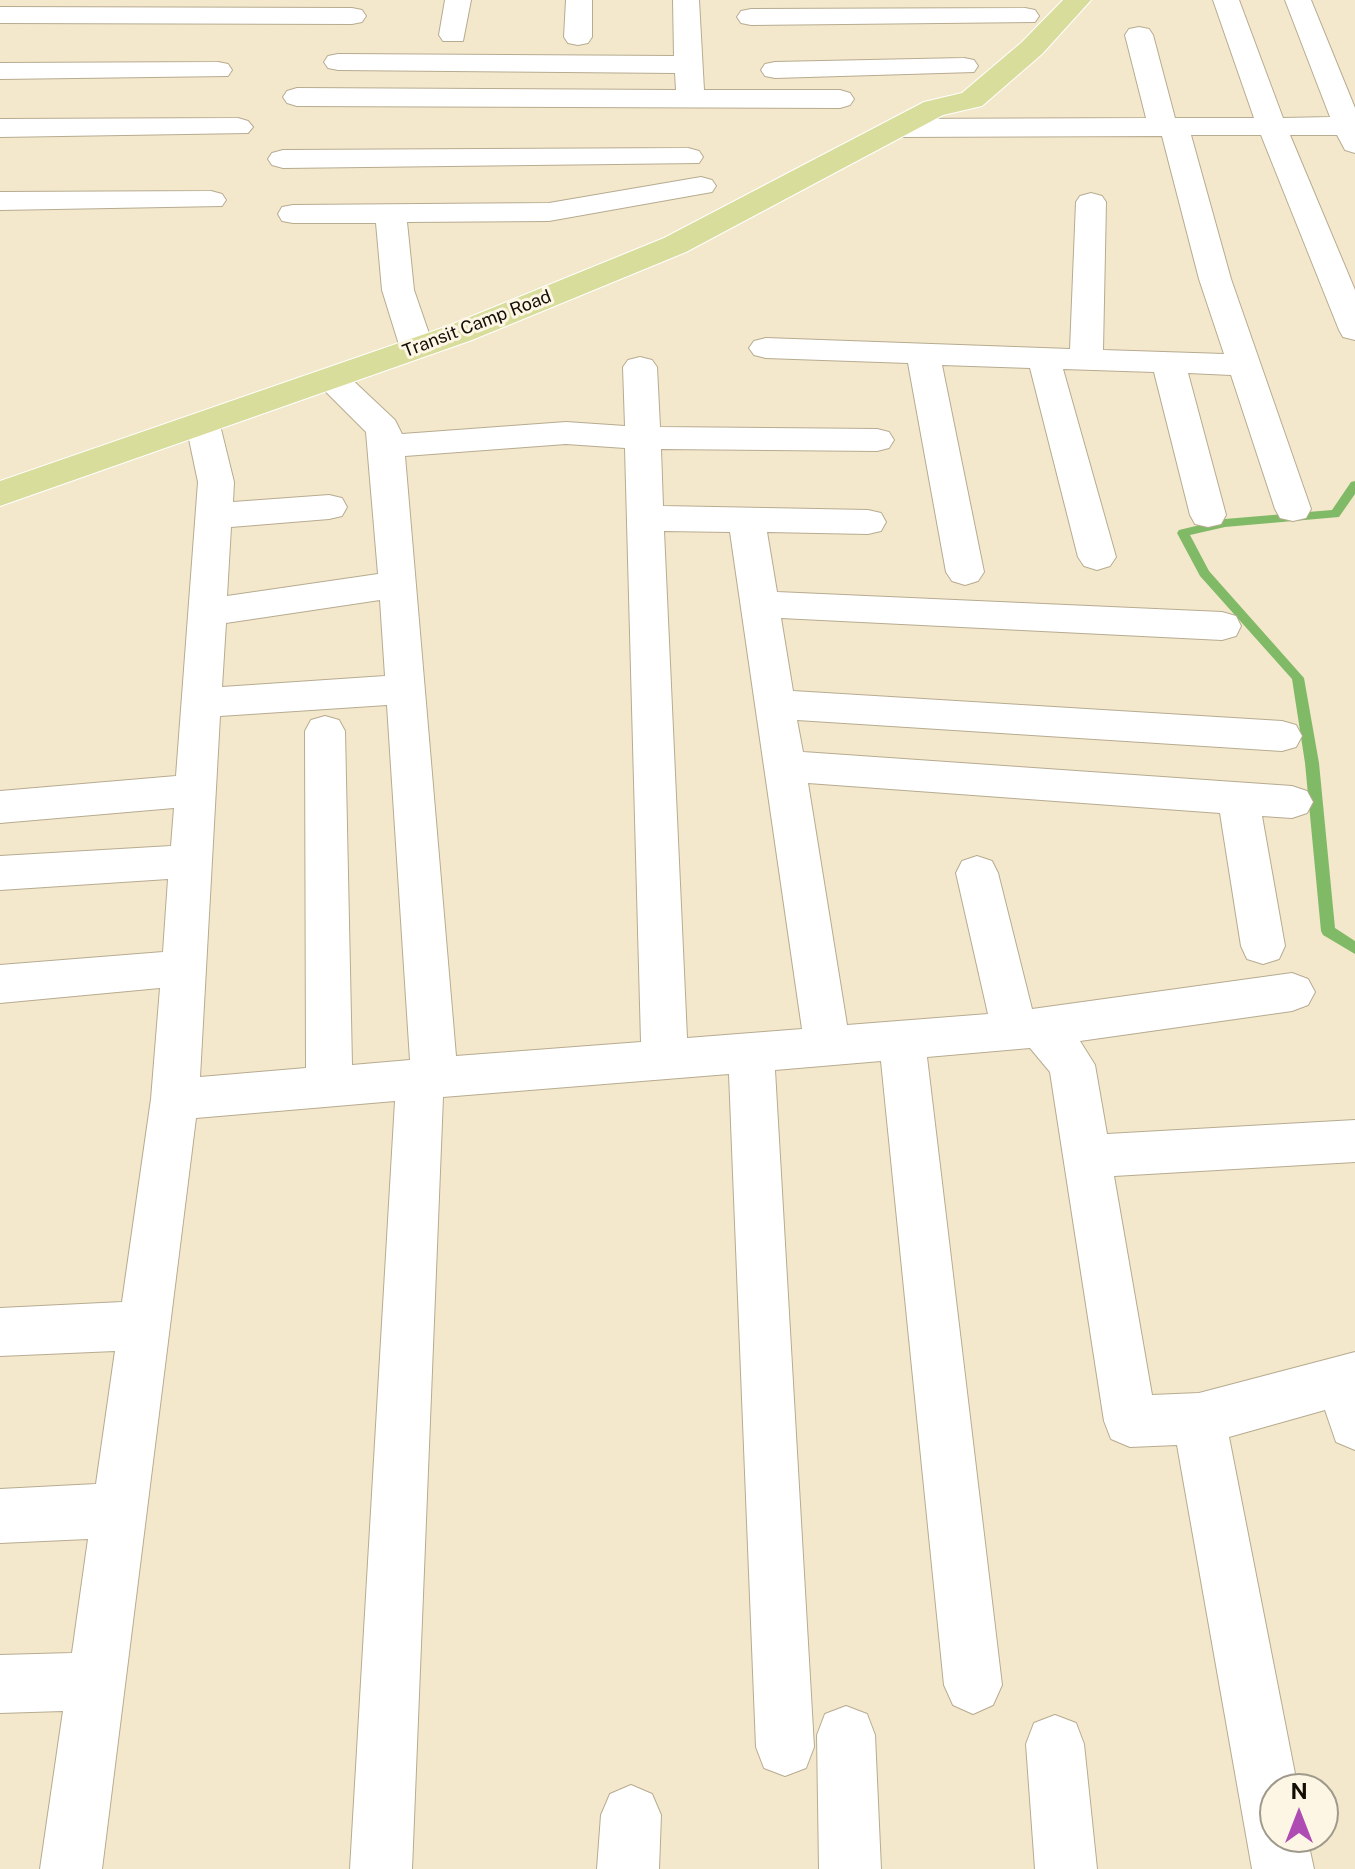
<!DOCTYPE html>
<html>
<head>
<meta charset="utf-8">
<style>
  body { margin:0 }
  #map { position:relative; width:1355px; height:1869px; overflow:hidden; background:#f4e8cc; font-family:"Public Sans",sans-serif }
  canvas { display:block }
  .north { position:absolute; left:1259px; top:1773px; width:80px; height:80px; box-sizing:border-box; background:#fdf6e5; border:2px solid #9f998b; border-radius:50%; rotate:0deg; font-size:22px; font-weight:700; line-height:32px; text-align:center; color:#120e05 }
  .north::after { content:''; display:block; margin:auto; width:28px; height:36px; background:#ae4cb4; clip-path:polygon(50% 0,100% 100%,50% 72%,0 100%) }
</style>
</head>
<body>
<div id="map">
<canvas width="1355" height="1869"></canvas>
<div class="north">N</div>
</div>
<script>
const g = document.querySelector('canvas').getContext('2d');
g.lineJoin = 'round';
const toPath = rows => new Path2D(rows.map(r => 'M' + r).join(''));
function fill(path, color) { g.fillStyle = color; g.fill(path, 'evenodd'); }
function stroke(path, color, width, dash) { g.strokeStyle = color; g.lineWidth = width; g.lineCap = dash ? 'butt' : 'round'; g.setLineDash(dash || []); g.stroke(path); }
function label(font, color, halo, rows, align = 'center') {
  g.font = font + ' "Public Sans",sans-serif'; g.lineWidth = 6; g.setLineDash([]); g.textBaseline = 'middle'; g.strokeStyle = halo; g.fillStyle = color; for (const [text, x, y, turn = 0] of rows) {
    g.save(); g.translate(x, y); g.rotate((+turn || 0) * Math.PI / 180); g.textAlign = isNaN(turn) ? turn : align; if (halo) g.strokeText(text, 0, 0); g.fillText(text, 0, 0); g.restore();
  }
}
fill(toPath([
  [1355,481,1355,494,1339,517,1225,527,1190,535,1209,571,1304,678,1319,763,1335,928,1355,941,1355,954,1323,935,1321,931,1305,763,1292,679,1200,576,1177,533,1179,530,1225,519,1332,510,1351,482,1355,481]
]), '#80ba67');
const minor = toPath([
  [445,0,471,0,463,41,443,41,439,35,445,0],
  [566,0,592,0,592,37,588,43,578,45,568,43,564,37,566,0],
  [673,0,699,0,704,90,840,90,850,93,854,99,850,105,840,108,297,106,287,103,283,97,287,91,297,88,676,90,675,73,338,70,328,68,324,62,328,56,338,54,674,56,673,0],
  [1213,0,1239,0,1283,118,1330,117,1285,0,1311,0,1355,108,1355,153,1345,150,1337,135,1290,135,1355,290,1355,340,1343,337,1339,330,1261,135,1191,135,1231,279,1311,509,1306,518,1293,521,1280,518,1275,509,1231,375,1188,373,1226,515,1221,524,1208,527,1195,524,1190,515,1154,372,1063,369,1116,557,1110,566,1097,570,1084,566,1078,557,1030,368,942,365,984,572,978,581,965,585,952,581,946,572,908,363,766,358,754,355,749,348,754,341,766,338,1070,349,1076,202,1080,196,1091,193,1102,196,1106,202,1103,350,1224,354,1199,279,1162,136,896,137,886,134,881,128,886,122,896,119,1146,118,1125,35,1129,29,1139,27,1149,29,1153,35,1175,118,1254,118,1213,0],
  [0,7,352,8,362,10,366,16,362,22,352,24,0,23,0,7],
  [1025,8,1035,10,1039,16,1035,22,751,25,741,23,737,17,741,11,751,9,1025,8],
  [964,58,974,60,978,66,974,72,775,78,765,76,761,70,765,64,775,62,964,58],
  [218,62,228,64,232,70,228,76,0,79,0,63,218,62],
  [238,118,248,121,253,127,248,133,0,137,0,119,238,118],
  [688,148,699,151,703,157,699,163,283,168,272,165,268,159,272,153,283,150,688,148],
  [701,177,712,180,716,186,712,192,549,221,407,222,414,290,434,348,429,355,417,358,405,355,400,348,382,290,376,223,293,223,282,221,278,214,282,207,293,205,549,203,701,177],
  [211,191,222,194,226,200,222,206,0,210,0,192,211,191],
  [640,357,652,360,657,367,660,427,877,429,889,432,894,440,889,448,877,451,661,449,663,506,868,510,881,513,886,522,881,531,868,534,767,532,777,592,1222,612,1236,616,1241,626,1236,636,1222,640,781,618,793,691,1282,721,1296,725,1302,736,1296,747,1282,751,797,720,803,752,1292,786,1307,791,1313,802,1307,813,1292,818,1262,816,1285,946,1279,959,1263,964,1247,959,1241,946,1220,813,808,783,847,1025,988,1014,956,873,962,861,977,856,992,861,998,873,1032,1009,1292,973,1308,979,1315,992,1308,1005,1292,1011,1080,1041,1095,1065,1107,1134,1355,1120,1355,1162,1114,1176,1152,1395,1199,1393,1355,1352,1355,1450,1336,1442,1325,1410,1229,1437,1298,1789,1275,1789,1275,1837,1307,1837,1314,1869,1252,1869,1177,1445,1130,1447,1111,1439,1104,1421,1050,1072,1030,1048,927,1057,1002,1685,993,1705,973,1714,953,1705,944,1685,881,1061,775,1070,814,1747,806,1768,785,1776,764,1768,756,1747,729,1074,443,1097,412,1869,350,1869,395,1101,196,1118,102,1869,40,1869,63,1711,0,1713,0,1655,72,1653,88,1539,0,1543,0,1489,96,1484,115,1351,0,1356,0,1308,122,1302,151,1099,160,988,0,1003,0,965,163,952,168,879,0,890,0,856,171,846,174,808,0,823,0,791,176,776,198,482,186,425,191,417,203,414,215,417,220,425,234,482,233,502,329,495,342,498,347,507,342,516,329,519,231,527,227,596,378,574,366,432,320,386,315,379,320,372,332,368,344,372,395,420,402,434,566,422,625,426,623,367,628,360,640,357],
  [566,444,625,448,641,1042,456,1056,405,456,566,444],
  [664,531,730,532,802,1029,687,1038,664,531],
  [380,600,385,676,222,687,226,623,380,600],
  [387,705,410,1060,352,1065,345,731,339,720,325,716,311,720,305,731,306,1068,200,1077,220,716,387,705],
  [846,1706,867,1714,875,1735,881,1869,819,1869,817,1735,825,1714,846,1706],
  [1055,1715,1076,1723,1084,1744,1097,1869,1035,1869,1026,1744,1034,1723,1055,1715],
  [631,1785,652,1794,661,1815,659,1869,597,1869,601,1815,610,1794,631,1785]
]);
const major = toPath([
  [1063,0,1091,0,1042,54,982,106,943,115,686,252,472,340,0,506,0,481,448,326,664,238,924,102,962,93,1022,42,1063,0]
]);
stroke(minor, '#b7ab90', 2);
stroke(major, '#fff', 2);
fill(minor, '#fff');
fill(major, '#d9dd9b');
label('18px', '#120e05', '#fdf6e5', [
  ["Transit Camp Road",477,324,-21]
]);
</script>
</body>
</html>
